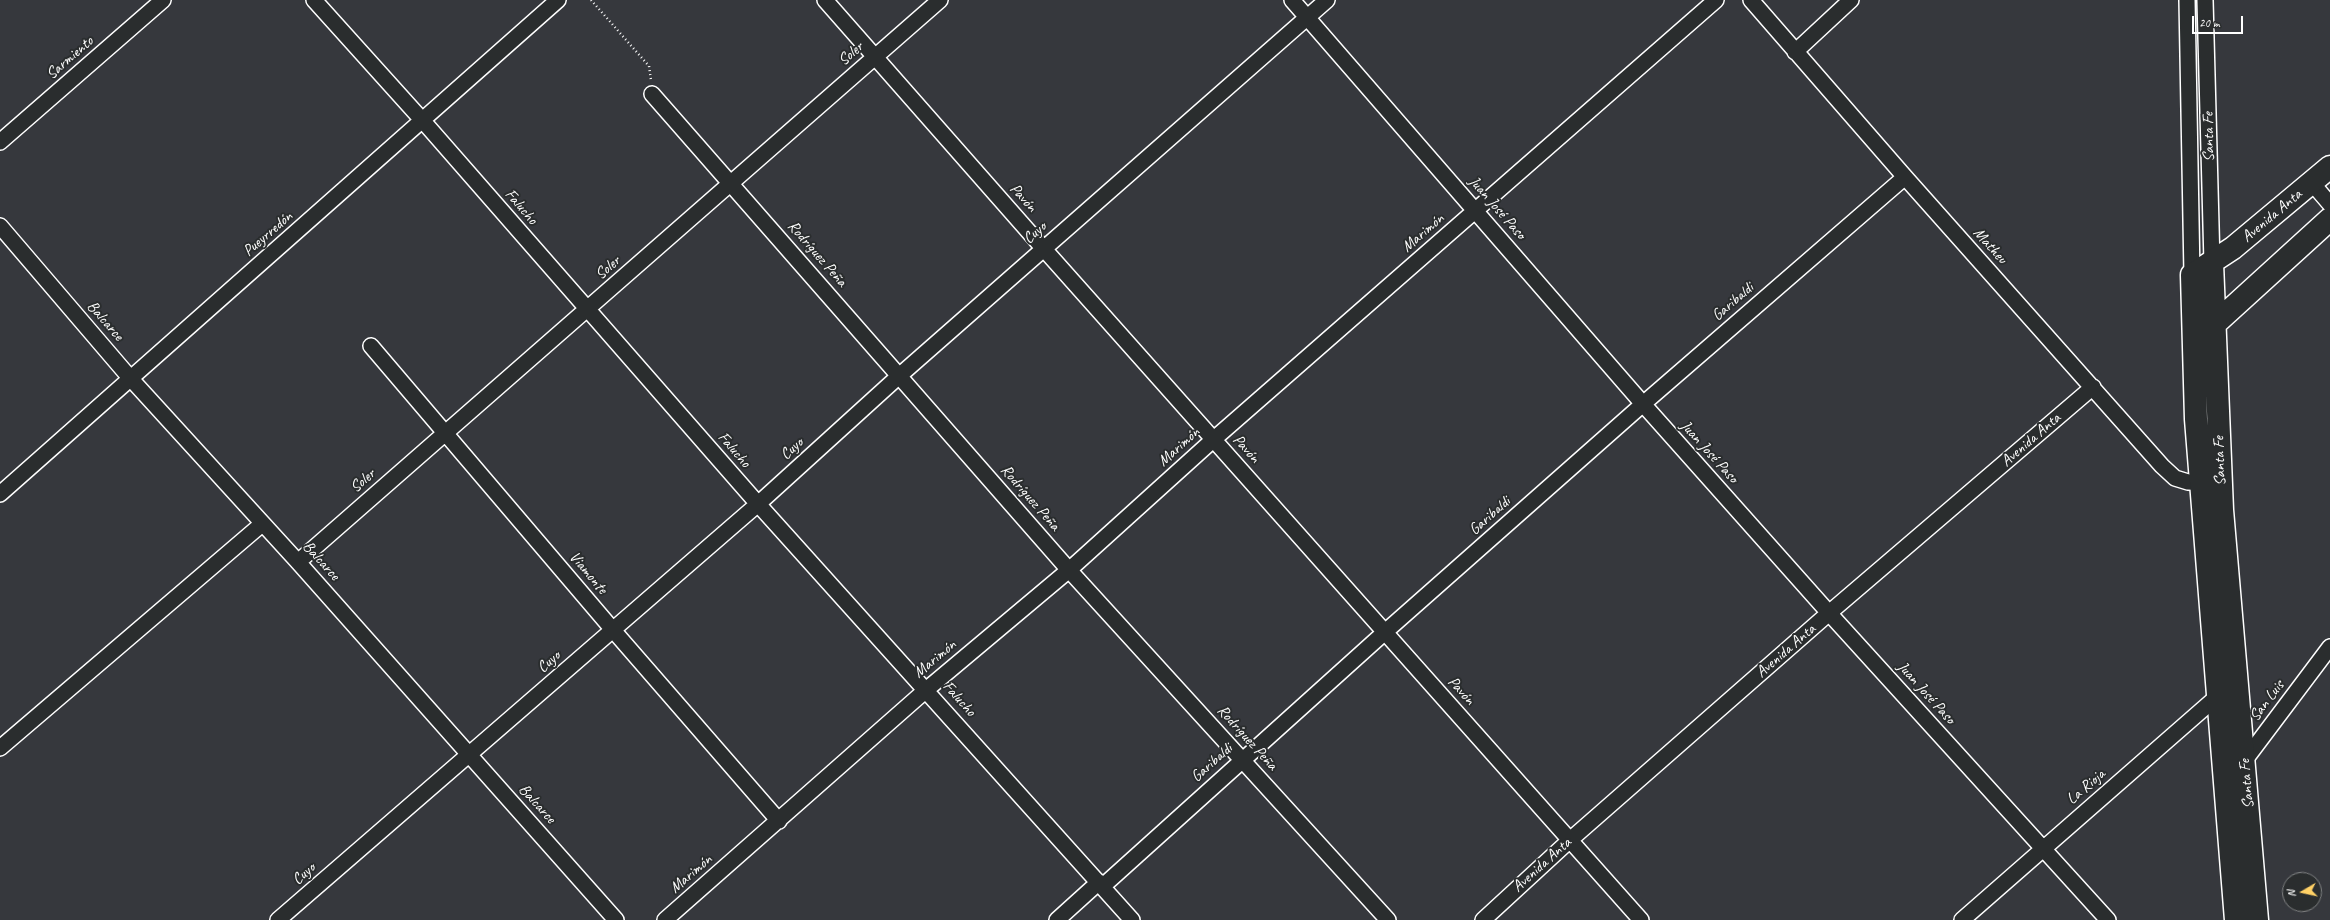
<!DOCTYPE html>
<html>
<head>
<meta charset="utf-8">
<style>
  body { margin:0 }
  #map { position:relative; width:2330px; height:920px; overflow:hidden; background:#36383d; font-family:Caveat,sans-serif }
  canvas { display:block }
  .north { position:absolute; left:2282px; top:872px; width:40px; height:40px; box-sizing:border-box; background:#2a2d2e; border:1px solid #7f8182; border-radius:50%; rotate:261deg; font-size:11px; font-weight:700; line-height:16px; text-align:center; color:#fff }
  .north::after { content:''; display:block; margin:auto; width:14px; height:18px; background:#ffd166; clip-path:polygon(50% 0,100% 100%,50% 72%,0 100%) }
  .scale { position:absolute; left:2192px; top:16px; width:51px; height:18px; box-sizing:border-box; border:2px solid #fff; border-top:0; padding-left:5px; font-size:12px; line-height:14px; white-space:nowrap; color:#fff; -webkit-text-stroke:3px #2a2d2e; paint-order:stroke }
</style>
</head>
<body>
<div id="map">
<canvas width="2330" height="920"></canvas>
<div class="north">N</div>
<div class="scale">20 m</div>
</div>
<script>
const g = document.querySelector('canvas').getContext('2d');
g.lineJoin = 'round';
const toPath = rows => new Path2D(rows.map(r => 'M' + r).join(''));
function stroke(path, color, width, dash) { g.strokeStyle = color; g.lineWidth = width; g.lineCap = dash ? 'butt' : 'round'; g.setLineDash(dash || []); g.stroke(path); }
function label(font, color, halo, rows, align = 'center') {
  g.font = font + ' Caveat,sans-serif'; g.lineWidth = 4; g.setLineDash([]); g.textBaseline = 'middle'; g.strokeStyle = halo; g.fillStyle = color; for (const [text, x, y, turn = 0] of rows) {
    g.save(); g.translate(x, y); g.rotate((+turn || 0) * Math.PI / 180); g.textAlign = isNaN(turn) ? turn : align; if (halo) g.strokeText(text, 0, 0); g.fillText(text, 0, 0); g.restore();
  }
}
const minor = toPath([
  [314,0,423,121,758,504,1132,920],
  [825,0,1044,249,1641,920],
  [1292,0,1643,404,1829,613,2108,920],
  [1751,0,1905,177,2162,466,2175,478,2188,482,2210,483],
  [2187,0,2192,275],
  [2205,0,2212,263],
  [1795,52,1851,0],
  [652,94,1069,570,1388,920],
  [0,142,163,0],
  [2312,183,2330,204],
  [0,226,131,379,298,562,616,920],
  [371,346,613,630,779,821],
  [0,494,558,0],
  [298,562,940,0],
  [0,748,262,524],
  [2240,761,2245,760,2330,647],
  [1103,886,1385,632,1643,404,1905,177],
  [278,920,758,504,899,376,1327,0],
  [665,920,926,690,1069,570,1214,439,1716,0],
  [1057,920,1099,882],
  [1483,920,1570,840,1829,613,2093,387],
  [1962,920,2219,695,2224,693]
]);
const secondary = toPath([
  [2212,263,2222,510,2257,920],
  [2207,331,2330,219],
  [2236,920,2196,419,2192,275,2233,248,2330,167]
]);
stroke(minor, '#fff', 18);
stroke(secondary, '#fff', 25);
stroke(toPath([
  [591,0,649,66,651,80]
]), '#fff', 2.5, [1, 3]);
stroke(minor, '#2a2d2e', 15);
stroke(secondary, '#2a2d2e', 22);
label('16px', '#fff', '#2a2d2e', [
  ["Soler",851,54,-41],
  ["Sarmiento",70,58,-41],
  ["Santa Fe",2209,137,-91],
  ["Pavón",1023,198,48],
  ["Falucho",521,207,49],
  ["Juan José Paso",1497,208,49],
  ["Avenida Anta",2272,216,-40],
  ["Cuyo",1035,233,-41],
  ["Marimón",1423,233,-41],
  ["Pueyrredón",268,234,-41],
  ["Matheu",1990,246,48],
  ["Rodríguez Peña",817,254,49],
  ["Soler",608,268,-41],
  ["Garibaldi",1733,302,-41],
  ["Balcarce",105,321,49],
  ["Avenida Anta",2031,440,-41],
  ["Marimón",1179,447,-42],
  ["Cuyo",792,449,-42],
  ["Pavón",1246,449,48],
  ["Falucho",734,450,49],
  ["Juan José Paso",1709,452,48],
  ["Santa Fe",2220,461,-92],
  ["Soler",363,481,-41],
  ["Rodríguez Peña",1030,498,49],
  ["Garibaldi",1490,516,-42],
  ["Balcarce",321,561,48],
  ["Viamonte",588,573,50],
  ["Avenida Anta",1786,651,-41],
  ["Marimón",935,659,-40],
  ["Cuyo",549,662,-41],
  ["Pavón",1461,691,48],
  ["Juan José Paso",1926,693,48],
  ["Falucho",959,699,48],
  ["San Luis",2267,701,-53],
  ["Rodríguez Peña",1247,738,48],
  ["Garibaldi",1212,763,-42],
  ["Santa Fe",2247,784,-95],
  ["La Rioja",2086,787,-41],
  ["Balcarce",537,804,48],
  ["Avenida Anta",1542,865,-42],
  ["Cuyo",304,874,-41],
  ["Marimón",691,874,-41]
]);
</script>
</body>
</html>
